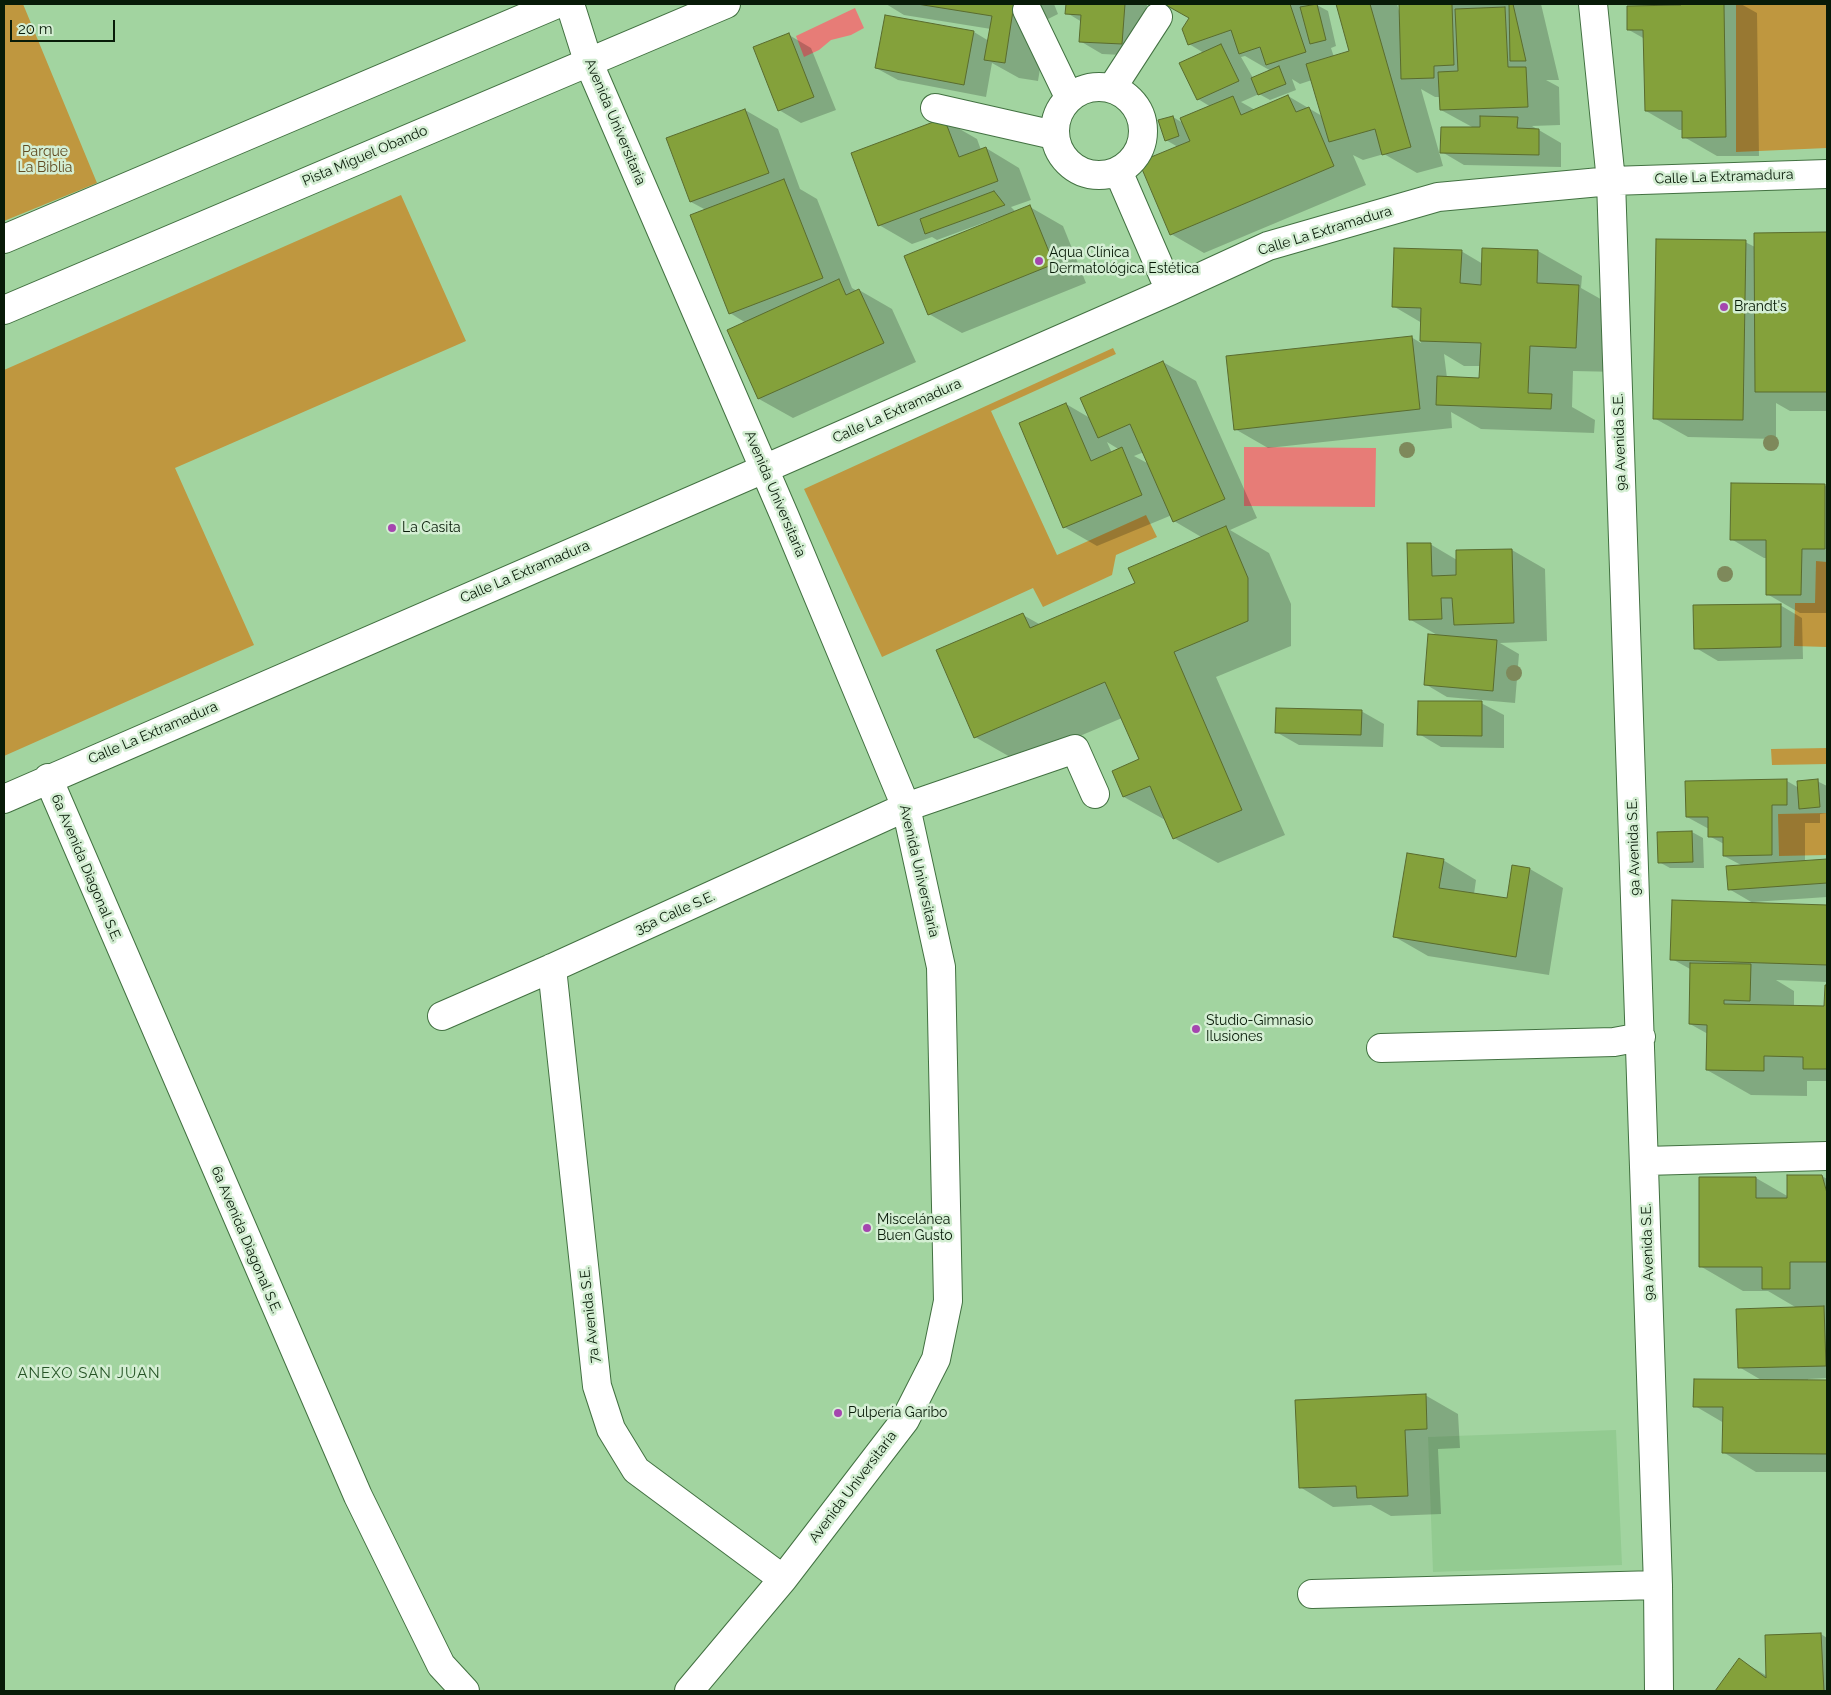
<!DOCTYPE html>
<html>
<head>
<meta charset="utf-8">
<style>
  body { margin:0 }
  #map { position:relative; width:1831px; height:1695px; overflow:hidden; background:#a2d4a0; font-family:Raleway,sans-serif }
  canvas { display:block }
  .frame { position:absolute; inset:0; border:5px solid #081b08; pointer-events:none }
  .scale { position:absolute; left:10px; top:20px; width:105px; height:22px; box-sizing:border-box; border:2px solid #081b08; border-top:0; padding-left:6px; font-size:15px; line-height:18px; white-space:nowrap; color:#081b08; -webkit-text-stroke:4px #d4eed3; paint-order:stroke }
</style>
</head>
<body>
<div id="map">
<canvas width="1831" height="1695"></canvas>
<div class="frame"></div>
<div class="scale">20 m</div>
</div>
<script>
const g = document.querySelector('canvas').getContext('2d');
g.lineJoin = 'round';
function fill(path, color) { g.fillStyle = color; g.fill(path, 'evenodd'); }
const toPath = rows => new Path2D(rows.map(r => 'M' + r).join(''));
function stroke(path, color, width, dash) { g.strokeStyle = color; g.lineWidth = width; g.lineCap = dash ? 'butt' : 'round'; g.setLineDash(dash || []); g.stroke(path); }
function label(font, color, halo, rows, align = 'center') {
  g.font = font + ' Raleway,sans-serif'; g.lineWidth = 5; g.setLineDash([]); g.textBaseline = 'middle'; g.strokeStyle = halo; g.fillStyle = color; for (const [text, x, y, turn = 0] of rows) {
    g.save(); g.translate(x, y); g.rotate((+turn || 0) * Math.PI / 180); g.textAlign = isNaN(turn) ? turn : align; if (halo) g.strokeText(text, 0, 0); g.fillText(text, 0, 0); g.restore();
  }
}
fill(toPath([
  [1616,1430,1622,1565,1433,1572,1428,1437]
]), '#93cb91');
fill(toPath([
  [4,4,23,4,97,183,4,221],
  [1736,4,1827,4,1827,148,1736,152],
  [401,195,466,341,175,468,254,645,4,756,4,370],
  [1113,348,1116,354,991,411,1057,555,1146,515,1157,537,1116,555,1112,575,1043,607,1033,588,882,657,804,489],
  [1816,561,1827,562,1827,647,1794,646,1795,603,1815,603],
  [1827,748,1827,764,1772,765,1771,749],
  [1827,813,1827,855,1779,856,1778,814]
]), '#bf973f');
fill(toPath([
  [855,8,864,28,851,35,831,40,819,50,804,57,796,36],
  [1244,447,1376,448,1375,507,1244,506]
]), '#e77c77');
fill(toPath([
  [886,4,1054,4,1058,14,1048,19,1038,81,1019,78,992,63,986,97,898,80,876,68,974,32,989,41,991,29,904,15],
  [1067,4,1147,4,1144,56,1102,54,1080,41,1082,22,1067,13],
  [1166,4,1315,4,1328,11,1336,46,1331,48,1334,57,1351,52,1337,4,1397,4,1400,14,1400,4,1541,4,1559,80,1546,80,1559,87,1560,125,1532,126,1561,143,1561,167,1464,165,1442,152,1474,128,1441,110,1441,97,1435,97,1421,89,1443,166,1417,173,1384,154,1363,160,1353,155,1366,185,1204,253,1171,234,1178,147,1166,140,1173,117,1183,123,1211,107,1198,99,1204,53,1189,44,1190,18],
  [1245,56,1271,71,1253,78,1241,57],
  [1292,79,1300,84,1312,80,1322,116,1288,96,1255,110,1241,102,1259,94,1270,100,1296,90],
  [1683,4,1741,4,1757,13,1759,156,1717,156,1684,137,1684,130,1679,130,1646,111,1645,39,1629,30,1683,7],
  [789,35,811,48,836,110,801,123,779,110],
  [745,110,778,129,800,189,817,199,852,288,857,291,859,290,892,309,916,362,793,418,759,399,729,331,746,323,730,313,706,210,691,202],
  [944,120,977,139,981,150,986,148,1019,168,1031,200,1011,207,1016,212,1030,207,1063,226,1086,283,962,333,929,314,995,221,994,219,937,240,932,237,912,244,879,225],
  [1827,233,1827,411,1790,411,1776,403,1776,439,1688,437,1654,418,1745,242,1755,247,1755,234],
  [1484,249,1538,251,1582,276,1581,288,1622,311,1620,372,1573,371,1572,407,1595,420,1594,433,1481,429,1451,412,1452,428,1268,448,1235,429,1411,337,1421,343,1422,323,1393,306,1461,251,1483,264],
  [1444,354,1464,366,1481,366,1481,379,1447,378],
  [1163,362,1196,381,1257,518,1230,530,1269,553,1291,604,1291,646,1216,677,1285,835,1218,863,1174,838,1167,821,1124,797,1113,771,1140,760,1122,718,1019,762,975,737,1023,615,1041,625,1136,584,1203,538,1174,521,1172,515,1097,546,1064,527,1066,404,1090,418],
  [1107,442,1120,450,1112,453],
  [1144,452,1149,464,1134,456],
  [1824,485,1827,487,1827,613,1800,613,1767,594,1767,558,1764,558,1731,539],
  [1430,544,1457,560,1512,550,1545,569,1547,641,1500,643,1519,654,1515,703,1447,697,1425,684,1439,636,1411,620],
  [1780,605,1802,618,1803,659,1718,661,1696,648],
  [1481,703,1504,715,1504,748,1441,747,1419,734],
  [1361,711,1384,724,1383,747,1299,745,1276,732],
  [1787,781,1799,788,1817,781,1827,786,1827,813,1820,814,1820,823,1805,823,1805,862,1827,860,1827,897,1753,902,1753,903,1729,889,1743,866,1724,856,1724,844,1709,836,1709,829,1687,817,1687,782],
  [1692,832,1703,838,1704,868,1670,868,1659,862],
  [1443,860,1476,880,1474,894,1508,900,1513,867,1530,869,1563,888,1549,975,1428,956,1395,937],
  [1673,901,1827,906,1827,982,1776,980,1794,991,1794,1007,1825,1007,1826,986,1827,986,1827,1081,1807,1081,1807,1096,1751,1095,1707,1070,1708,1034,1690,1024,1692,970,1672,959],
  [1822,1176,1827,1179,1827,1378,1808,1379,1808,1381,1827,1381,1827,1472,1756,1472,1723,1452,1724,1423,1695,1406,1763,1381,1739,1367,1797,1308,1768,1291,1743,1291,1700,1266,1756,1178,1789,1197],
  [1425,1395,1458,1414,1460,1448,1438,1449,1441,1514,1391,1516,1371,1505,1333,1507,1300,1487],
  [1821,1634,1827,1638,1827,1691,1717,1691,1740,1660,1767,1676]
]), '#0003');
const building = toPath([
  [917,4,1014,4,1005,63,984,60,992,16,917,4],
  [1066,4,1125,4,1122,44,1079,42,1081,15,1065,14,1066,4],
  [1164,4,1290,4,1306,52,1266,65,1260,47,1239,54,1231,30,1188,45,1182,29,1189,18,1164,4],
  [1317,4,1326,40,1310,44,1300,7,1317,4],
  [1336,4,1370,4,1411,147,1382,155,1375,129,1329,142,1306,64,1349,51,1336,4],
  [1399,4,1452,4,1454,65,1434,66,1434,78,1401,79,1399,4],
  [1509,4,1513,4,1526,61,1510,61,1509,4],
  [1681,4,1724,4,1726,137,1682,138,1682,111,1645,111,1643,30,1627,30,1627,6,1681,5,1681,4],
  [1505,7,1508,67,1526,67,1528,107,1440,110,1438,72,1458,71,1455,9,1505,7],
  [885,15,974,31,964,85,875,68,885,15],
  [789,33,814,97,778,111,753,47,789,33],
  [1221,44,1239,81,1197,100,1179,63,1221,44],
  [1279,66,1286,84,1258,95,1251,78,1279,66],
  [1288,95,1296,112,1309,107,1334,166,1170,235,1139,162,1190,141,1180,118,1233,96,1241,115,1288,95],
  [745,109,769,173,690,202,666,138,745,109],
  [1173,116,1179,136,1165,141,1158,120,1173,116],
  [1480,116,1518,117,1517,128,1539,129,1539,155,1440,153,1441,127,1480,127,1480,116],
  [944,118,959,157,986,147,998,181,878,226,851,153,944,118],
  [784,179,823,278,729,314,690,215,784,179],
  [994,191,1005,205,925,234,920,219,994,191],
  [1030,205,1054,264,928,315,904,256,1030,205],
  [1827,232,1827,392,1755,392,1754,233,1827,232],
  [1656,239,1746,240,1743,420,1653,419,1656,239],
  [1394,248,1462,250,1460,283,1481,285,1482,248,1538,250,1537,283,1579,285,1576,348,1530,346,1528,393,1552,394,1551,409,1436,405,1437,376,1479,378,1481,343,1420,341,1421,308,1392,307,1394,248],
  [839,279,846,295,859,289,884,343,758,399,727,330,839,279],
  [1412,336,1420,409,1234,430,1226,356,1412,336],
  [1163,361,1225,499,1173,522,1130,424,1098,438,1080,398,1163,361],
  [1066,403,1091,461,1122,447,1142,495,1063,528,1019,423,1066,403],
  [1731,483,1825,484,1825,549,1802,549,1801,595,1766,595,1766,540,1730,540,1731,483],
  [1226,526,1248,578,1248,621,1174,652,1242,810,1173,839,1150,786,1123,797,1112,771,1139,759,1105,682,974,738,936,650,1023,613,1030,628,1135,583,1128,568,1226,526],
  [1407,543,1431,543,1432,576,1456,575,1456,550,1512,549,1514,623,1454,625,1452,598,1441,598,1442,619,1409,620,1407,543],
  [1781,604,1781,647,1694,649,1693,605,1781,604],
  [1428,634,1497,640,1493,691,1424,685,1428,634],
  [1418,701,1482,701,1482,736,1417,735,1418,701],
  [1276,708,1362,710,1361,735,1275,733,1276,708],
  [1787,779,1787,805,1772,805,1772,855,1723,856,1723,837,1708,837,1708,817,1686,817,1685,781,1787,779],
  [1818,779,1820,807,1799,809,1797,781,1818,779],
  [1692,831,1693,862,1658,863,1657,832,1692,831],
  [1407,853,1444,859,1439,888,1507,898,1512,865,1530,868,1516,957,1393,937,1407,853],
  [1827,859,1827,883,1728,890,1726,866,1827,859],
  [1672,900,1827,905,1827,965,1670,960,1672,900],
  [1690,963,1751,964,1750,1001,1724,1000,1724,1004,1824,1006,1825,985,1827,985,1827,1069,1803,1069,1803,1057,1764,1056,1764,1071,1706,1070,1707,1025,1689,1024,1690,963],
  [1787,1175,1822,1175,1827,1193,1827,1262,1790,1262,1790,1289,1762,1289,1762,1267,1699,1267,1699,1177,1756,1177,1756,1198,1787,1198,1787,1175],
  [1824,1306,1826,1366,1738,1368,1736,1309,1824,1306],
  [1694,1379,1827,1380,1827,1454,1722,1453,1723,1407,1693,1407,1694,1379],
  [1426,1394,1427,1429,1405,1430,1408,1496,1357,1498,1356,1486,1299,1488,1295,1400,1426,1394],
  [1821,1633,1824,1691,1715,1691,1739,1658,1766,1678,1765,1635,1821,1633]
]);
fill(building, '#84a13b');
stroke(building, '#596b2e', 1);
const minor = toPath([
  [570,4,588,61,785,517,906,807,941,967,948,1301,936,1359,905,1420,783,1579,689,1691],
  [1593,4,1611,181,1658,1585,1659,1691],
  [1027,10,1069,97],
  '1055 131a44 44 0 1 1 88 0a44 44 0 1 1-88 0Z',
  [1112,88,1158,17],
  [935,108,1054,135],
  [1118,171,1170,291],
  [48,778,358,1496,441,1665,465,1691],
  [4,799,764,469,1170,291,1268,246,1438,197,1611,181,1827,174],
  [552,968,597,1386,611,1429,636,1470,783,1579],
  [442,1016,552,968,906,807,1075,749,1095,794],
  [1381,1048,1614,1042,1641,1037],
  [1645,1161,1827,1156],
  [1312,1594,1658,1585]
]);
const major = toPath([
  [4,239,557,4],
  [4,310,726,4]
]);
stroke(minor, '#427141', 30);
stroke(major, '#427141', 30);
stroke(minor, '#fff', 28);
stroke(major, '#fff', 28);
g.fillStyle = '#7e895b';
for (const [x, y] of [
  [1771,443],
  [1407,450],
  [1725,574],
  [1514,673]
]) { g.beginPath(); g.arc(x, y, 8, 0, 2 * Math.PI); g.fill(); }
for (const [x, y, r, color] of [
  [1039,261,5,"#a546af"],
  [1724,307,5,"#a546af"],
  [392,528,5,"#a546af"],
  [1196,1029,5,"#a546af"],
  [867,1228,5,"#a546af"],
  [838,1413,5,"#a546af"]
]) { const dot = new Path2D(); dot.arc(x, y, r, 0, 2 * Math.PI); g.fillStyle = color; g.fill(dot); stroke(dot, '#d4eed3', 2); }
label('14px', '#081b08', '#d4eed3', [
  ["Avenida Universitaria",615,122,67],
  ["Pista Miguel Obando",365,156,-23],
  ["Calle La Extramadura",1724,177,-2],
  ["Calle La Extramadura",1325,231,-17],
  ["Calle La Extramadura",897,411,-24],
  ["9a Avenida S.E.",1620,442,-92],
  ["Avenida Universitaria",775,494,67],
  ["Calle La Extramadura",525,572,-23],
  ["Calle La Extramadura",153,733,-23],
  ["9a Avenida S.E.",1634,847,-92],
  ["6a Avenida Diagonal S.E.",86,868,67],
  ["Avenida Universitaria",919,871,77],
  ["35a Calle S.E.",675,913,-24],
  ["6a Avenida Diagonal S.E.",246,1240,67],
  ["9a Avenida S.E.",1648,1252,-92],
  ["7a Avenida S.E.",590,1315,-96],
  ["Avenida Universitaria",853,1487,-53]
]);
label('14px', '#614c22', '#d4eed3', [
  ["Parque",45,152],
  ["La Biblia",45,168]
]);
label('14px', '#081b08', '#d4eed3', [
  ["Aqua Clínica",1049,253],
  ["Dermatológica Estética",1049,269],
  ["Brandt's",1734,307],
  ["La Casita",402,528],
  ["Studio-Gimnasio",1206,1021],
  ["Ilusiones",1206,1037],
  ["Miscelánea",877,1220],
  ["Buen Gusto",877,1236],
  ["Pulpería Garibo",848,1413]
], 'left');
g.letterSpacing = '1px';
label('15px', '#275527', '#d4eed3', [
  ["ANEXO SAN JUAN",89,1373]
]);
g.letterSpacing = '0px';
</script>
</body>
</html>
